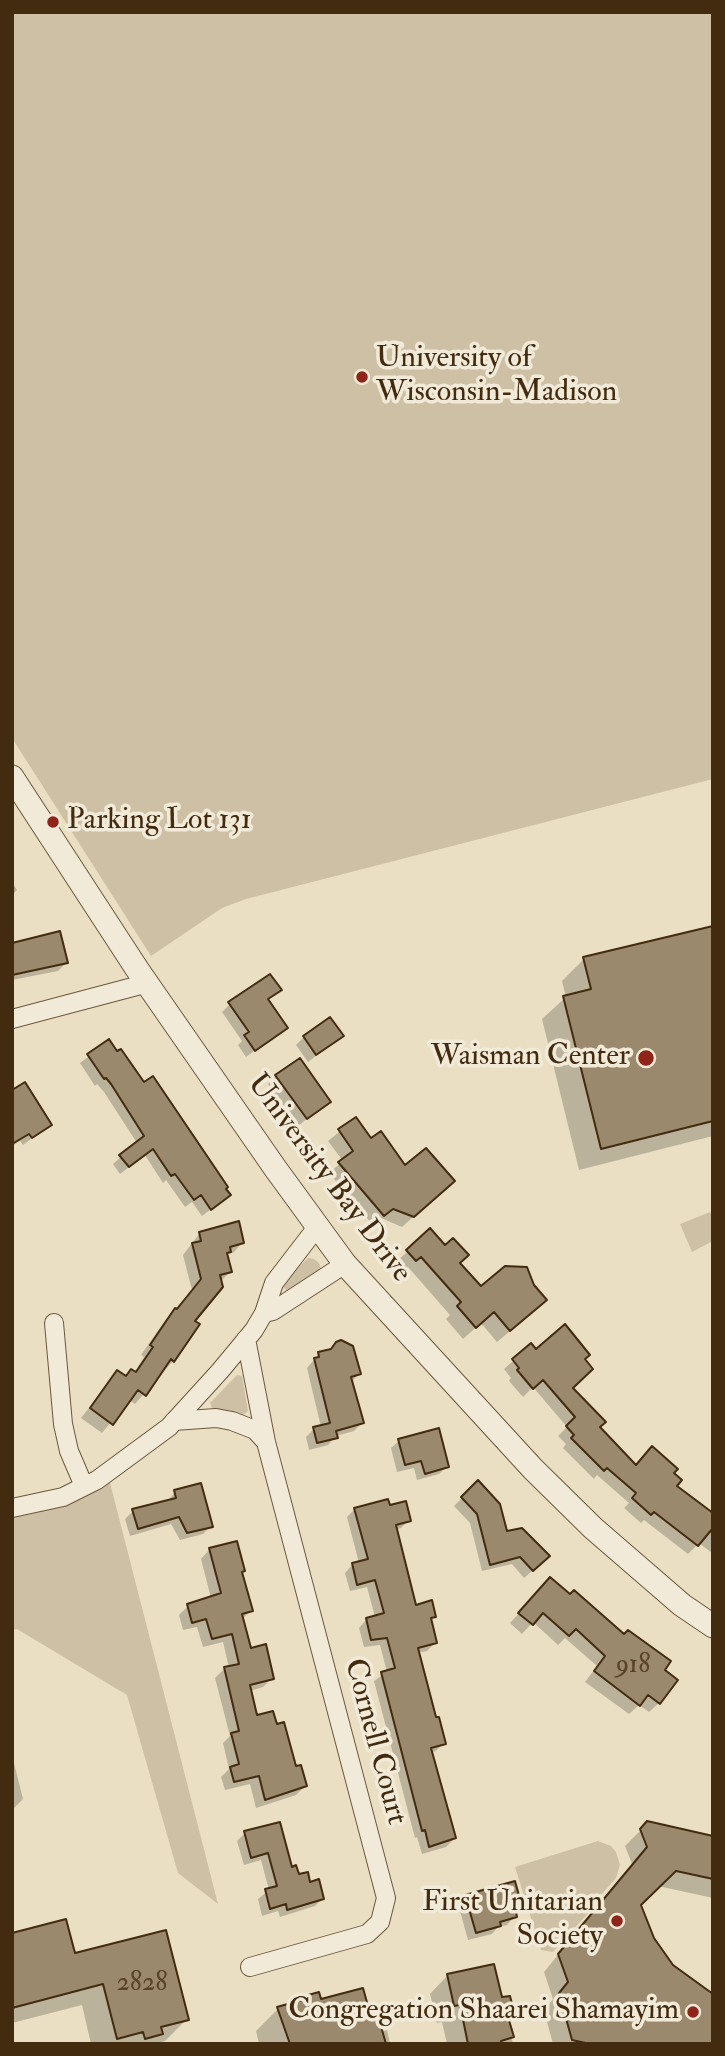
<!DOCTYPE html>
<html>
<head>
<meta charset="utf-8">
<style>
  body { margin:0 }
  #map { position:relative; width:725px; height:2056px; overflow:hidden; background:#eadfc3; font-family:"IM FELL Double Pica",serif }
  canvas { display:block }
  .frame { position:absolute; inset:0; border:14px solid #432b0f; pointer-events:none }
</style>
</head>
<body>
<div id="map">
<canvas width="725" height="2056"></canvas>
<div class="frame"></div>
</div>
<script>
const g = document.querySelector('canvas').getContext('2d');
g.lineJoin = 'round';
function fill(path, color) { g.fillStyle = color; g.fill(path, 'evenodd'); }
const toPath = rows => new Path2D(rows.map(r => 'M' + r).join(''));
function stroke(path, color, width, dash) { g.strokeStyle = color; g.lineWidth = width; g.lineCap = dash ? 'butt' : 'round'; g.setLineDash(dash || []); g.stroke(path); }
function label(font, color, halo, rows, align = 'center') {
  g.font = font + ' "IM FELL Double Pica",serif'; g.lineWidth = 7; g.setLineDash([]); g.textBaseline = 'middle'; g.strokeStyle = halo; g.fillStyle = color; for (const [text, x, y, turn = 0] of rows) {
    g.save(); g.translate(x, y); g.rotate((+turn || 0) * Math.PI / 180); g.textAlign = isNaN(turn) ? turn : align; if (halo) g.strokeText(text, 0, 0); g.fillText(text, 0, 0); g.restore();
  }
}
fill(toPath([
  [12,12,713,12,713,779,246,899,222,908,151,956,12,738],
  [710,1212,713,1218,713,1241,692,1252,680,1224],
  [308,1258,314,1259,319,1263,321,1269,319,1273,287,1291,283,1287,285,1281],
  [237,1375,242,1376,248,1411,243,1415,212,1408,210,1403],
  [109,1479,218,1904,178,1873,127,1695,17,1629,12,1630,12,1516],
  [598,1841,611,1846,616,1852,620,1865,616,1878,599,1897,600,1900,553,1952,541,1950,515,1867]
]), '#cec0a4');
fill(toPath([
  [12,882,17,890,12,895],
  [713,927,713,1136,579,1170,542,1019,566,997,562,981,584,959],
  [12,944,66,963,58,971,12,980],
  [279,990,267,1001,286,1028,246,1057,238,1045,242,1041,222,1012,230,1004],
  [342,1036,308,1062,296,1045,304,1037],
  [108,1042,229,1195,202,1216,192,1202,185,1207,166,1180,163,1183,145,1155,120,1174,113,1164,137,1143,104,1092,97,1084,95,1086,80,1063],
  [276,1076,329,1101,298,1126,268,1084],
  [12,1092,50,1125,23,1145,20,1141,12,1146],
  [355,1119,371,1141,405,1168,442,1191,402,1227,381,1218,373,1225,329,1173,343,1161,328,1141],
  [430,1231,480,1288,533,1312,497,1342,481,1323,463,1339,446,1319,450,1315,408,1267,403,1272,395,1263],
  [200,1233,242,1243,233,1253,226,1254,230,1272,220,1282,192,1321,173,1361,135,1404,129,1400,102,1433,81,1418,117,1372,125,1378,134,1373,144,1357,141,1355,166,1319,192,1290,183,1255],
  [337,1343,359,1374,351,1382,362,1423,354,1431,336,1436,328,1445,309,1450,306,1437,314,1429,321,1427,307,1368,319,1354,329,1351],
  [530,1346,536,1352,583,1359,571,1388,597,1428,635,1467,672,1473,675,1486,713,1515,712,1553,699,1543,688,1554,644,1520,641,1523,624,1508,629,1503,597,1475,594,1479,563,1448,566,1444,558,1436,567,1427,533,1387,523,1397,509,1381,511,1378,504,1369],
  [399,1441,447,1466,439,1474,417,1480,414,1468,397,1472,391,1448],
  [478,1482,506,1533,540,1564,524,1578,512,1564,482,1571,470,1523,454,1506],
  [175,1492,211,1526,203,1534,180,1540,171,1524,130,1536,125,1519,133,1511,167,1502],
  [388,1507,409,1520,401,1528,395,1530,415,1607,434,1616,430,1621,435,1643,427,1651,417,1653,435,1719,444,1743,436,1751,430,1753,454,1839,446,1847,422,1854,417,1837,415,1838,374,1681,387,1672,380,1645,364,1647,359,1628,366,1620,375,1617,367,1587,350,1591,345,1573,352,1565,359,1563,347,1517,355,1509],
  [210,1549,241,1573,251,1611,241,1620,249,1650,272,1678,263,1687,250,1691,256,1717,305,1786,296,1795,256,1808,250,1784,225,1790,221,1777,229,1769,223,1743,230,1736,215,1678,224,1669,229,1668,223,1642,203,1647,197,1627,183,1630,179,1615,188,1606,211,1598,201,1559],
  [541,1589,662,1670,659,1703,649,1712,639,1705,629,1714,585,1682,597,1666,565,1638,558,1645,533,1622,522,1634,510,1623],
  [12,1755,23,1799,12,1810],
  [648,1823,713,1838,713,1898,658,1886,639,1905,652,1938,713,2044,553,2044,544,2011,553,1999,544,1972,632,1864,625,1846],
  [245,1833,309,1884,323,1898,315,1906,280,1917,278,1911,262,1916,258,1899,269,1890,261,1860,244,1865,237,1841],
  [466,1896,521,1910,507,1925,498,1927,492,1934,468,1940,458,1904],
  [12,1935,74,1956,187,2019,165,2041,155,2044,91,2044,82,2005,12,2023],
  [493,1966,501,2000,513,2015,507,2020,513,2044,447,2044,442,2022,437,2023,430,1994,447,1976],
  [302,1998,367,2009,381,2032,387,2030,390,2044,259,2044,256,2031,278,2009,297,2004]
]), '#0003');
const building = toPath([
  [713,926,713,1121,601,1149,563,996,591,989,583,957,713,926],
  [60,931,68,963,12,975,12,943,60,931],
  [270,974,282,990,268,999,288,1028,255,1051,244,1035,249,1032,228,1002,270,974],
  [330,1017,344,1036,316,1055,303,1036,330,1017],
  [109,1039,117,1051,121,1049,144,1082,153,1076,228,1187,226,1189,231,1195,211,1210,201,1195,194,1200,175,1174,171,1176,153,1149,129,1167,119,1155,144,1136,111,1084,106,1078,104,1079,87,1054,109,1039],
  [300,1058,331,1102,307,1119,275,1075,300,1058],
  [25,1082,52,1125,32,1138,29,1134,12,1144,12,1090,25,1082],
  [356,1117,371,1138,381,1131,405,1165,426,1148,455,1181,414,1217,393,1209,384,1216,338,1162,353,1151,338,1129,356,1117],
  [239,1221,244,1243,230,1247,231,1252,227,1253,232,1272,220,1275,223,1287,195,1321,200,1324,174,1362,171,1359,146,1396,138,1390,113,1425,90,1408,117,1370,126,1376,131,1369,136,1372,153,1347,150,1345,175,1308,177,1309,201,1279,192,1243,201,1241,199,1232,239,1221],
  [430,1228,445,1245,453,1238,469,1255,460,1263,481,1286,505,1266,527,1267,534,1285,547,1300,510,1331,494,1312,476,1328,457,1306,461,1302,421,1257,416,1261,406,1250,430,1228],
  [565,1324,590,1355,585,1359,593,1369,573,1388,606,1422,600,1427,636,1465,652,1446,678,1469,674,1473,682,1480,677,1486,713,1513,713,1528,698,1546,654,1512,651,1515,632,1498,636,1493,607,1468,604,1471,571,1438,574,1435,566,1426,575,1417,543,1380,533,1389,517,1370,519,1368,512,1359,531,1343,536,1349,565,1324],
  [341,1340,353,1346,361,1374,351,1377,364,1423,336,1431,338,1438,317,1443,313,1427,330,1423,314,1358,319,1357,318,1352,331,1349,336,1342,341,1340],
  [439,1428,449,1467,425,1474,421,1461,405,1465,398,1439,439,1428],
  [478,1480,500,1504,507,1531,522,1528,550,1556,533,1571,520,1557,490,1565,477,1514,461,1497,478,1480],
  [201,1483,213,1527,187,1533,179,1517,138,1529,132,1509,176,1498,174,1490,201,1483],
  [388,1499,390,1505,406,1501,411,1521,396,1525,416,1605,432,1600,436,1617,431,1618,437,1643,418,1648,436,1717,439,1717,446,1744,431,1748,456,1838,429,1847,425,1830,422,1831,381,1672,395,1668,387,1638,371,1640,366,1618,384,1613,375,1580,357,1585,352,1563,368,1559,354,1508,388,1499],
  [237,1541,245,1571,242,1572,253,1611,242,1614,251,1648,266,1644,274,1679,250,1685,257,1715,273,1711,277,1724,284,1722,296,1766,301,1765,307,1786,265,1800,259,1776,234,1782,230,1767,239,1764,231,1733,239,1731,224,1667,239,1664,232,1634,212,1639,206,1619,192,1623,187,1604,221,1593,209,1548,237,1541],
  [550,1577,570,1594,574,1590,624,1634,628,1630,671,1661,665,1670,678,1680,660,1704,648,1695,640,1706,594,1671,605,1656,576,1629,569,1636,543,1613,533,1625,518,1613,550,1577],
  [647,1821,713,1836,713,1879,676,1871,641,1905,654,1938,673,1965,713,1994,713,2044,590,2044,572,2040,559,1993,568,1982,558,1954,647,1847,640,1829,647,1821],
  [280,1822,292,1867,296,1865,299,1874,308,1872,310,1882,319,1879,324,1899,287,1910,286,1904,270,1909,265,1889,277,1886,268,1853,251,1858,244,1831,280,1822],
  [515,1881,523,1910,516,1912,517,1917,500,1922,501,1926,476,1933,465,1895,515,1881],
  [66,1919,75,1953,166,1930,189,2020,161,2027,163,2034,145,2039,143,2032,117,2039,103,1984,12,2008,12,1933,66,1919],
  [494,1964,502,1997,510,1996,515,2015,508,2017,514,2037,501,2041,502,2044,468,2044,460,2005,454,2006,447,1974,494,1964],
  [363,1988,368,2006,375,2005,386,2044,290,2044,277,2007,302,2000,301,1997,319,1992,321,1999,363,1988]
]);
fill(building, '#9a896d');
stroke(building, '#432b0f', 2);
const minor = toPath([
  [12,1019,148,983],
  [264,1313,273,1311,345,1264],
  [54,1323,63,1424,69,1451,84,1486],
  [246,1339,266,1442,386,1898,380,1922,367,1934,250,1967],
  [174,1421,216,1418,232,1421,255,1430,266,1442],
  [12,1508,63,1497,97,1480,169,1427,220,1371,254,1330,264,1313,274,1283,317,1227]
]);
const tertiary = toPath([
  [12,777,137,969,275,1168,345,1264,533,1469,593,1528,682,1605,713,1626]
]);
stroke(minor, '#6d583c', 20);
stroke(tertiary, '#6d583c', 25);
stroke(minor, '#f1ead8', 18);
stroke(tertiary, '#f1ead8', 23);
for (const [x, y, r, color] of [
  [362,377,7,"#8f2418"],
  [53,822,7,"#8f2418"],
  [646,1058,9,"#8f2418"],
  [617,1921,7,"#8f2418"],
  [693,2012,7,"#8f2418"]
]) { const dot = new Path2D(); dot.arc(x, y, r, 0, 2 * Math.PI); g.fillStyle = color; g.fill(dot); stroke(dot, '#f1ead8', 2.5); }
label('26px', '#594226', null, [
  ["918",633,1666],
  ["2828",142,1984]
]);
label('30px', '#432b0f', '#f1ead8', [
  ["University of",376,360,"left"],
  ["Wisconsin-Madison",376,394,"left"],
  ["Parking Lot 131",67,822,"left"],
  ["Waisman Center",630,1058],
  ["First Unitarian",603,1904],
  ["Society",603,1938],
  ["Congregation Shaarei Shamayim",679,2012]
], 'right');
label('30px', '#432b0f', '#f1ead8', [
  ["University Bay Drive",328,1179,53],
  ["Cornell Court",374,1742,75]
]);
</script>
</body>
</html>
